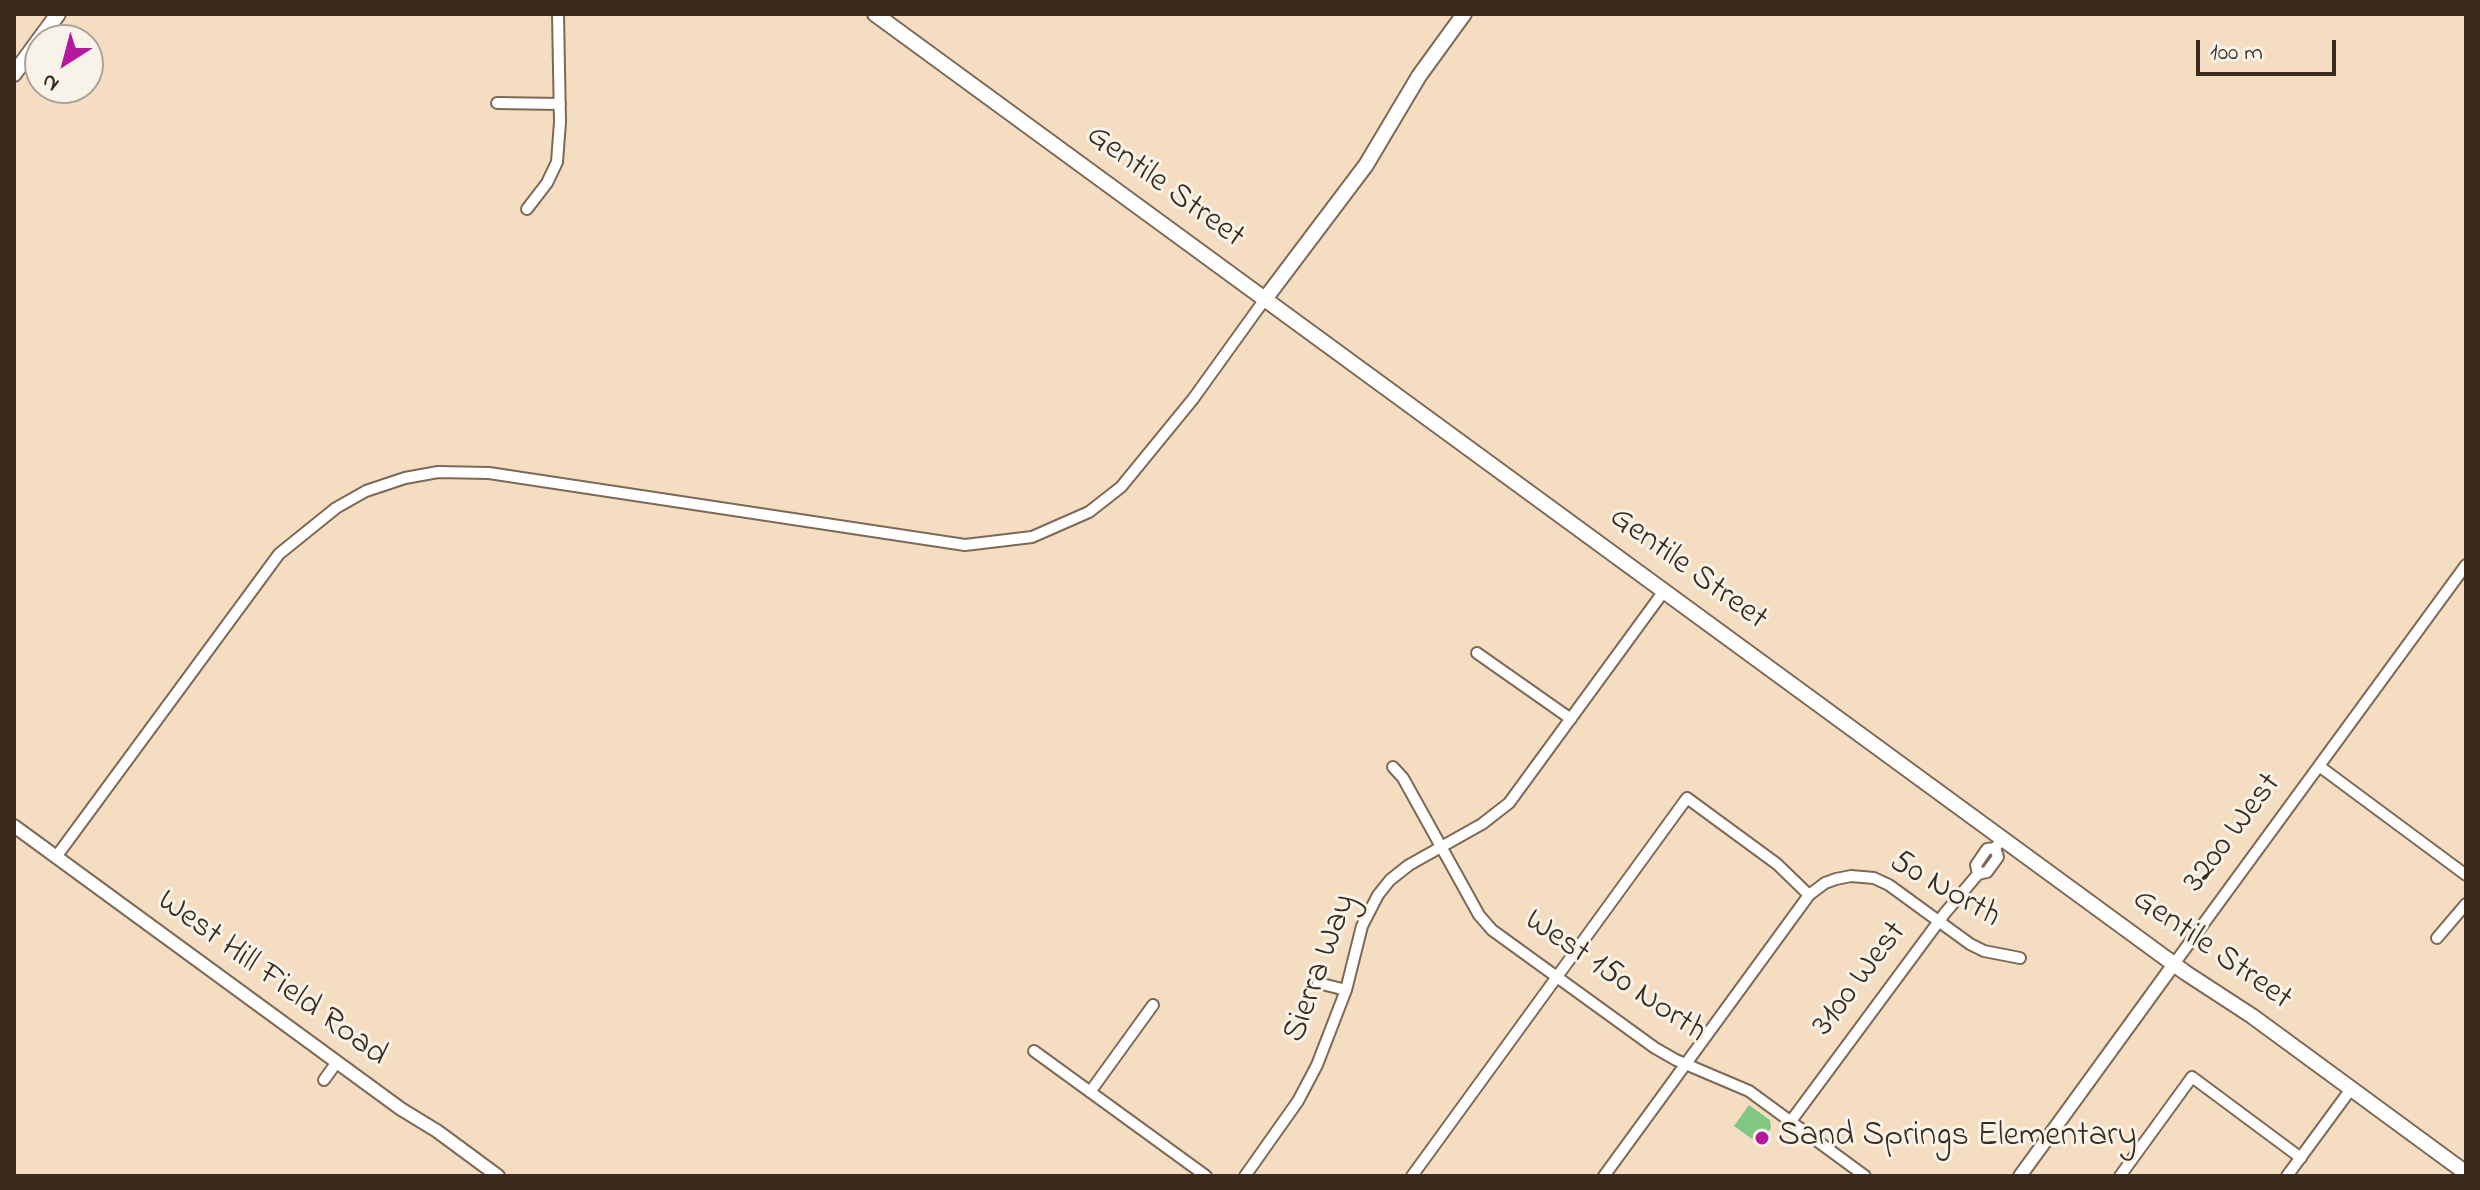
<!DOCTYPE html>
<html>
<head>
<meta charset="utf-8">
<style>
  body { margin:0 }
  #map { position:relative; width:2480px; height:1190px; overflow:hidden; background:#f4ddc0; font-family:"Indie Flower",sans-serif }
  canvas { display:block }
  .frame { position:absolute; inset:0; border:16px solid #3b2a1e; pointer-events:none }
  .north { position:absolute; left:24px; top:24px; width:80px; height:80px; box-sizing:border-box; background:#f7f3e8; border:2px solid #aca397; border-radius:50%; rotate:216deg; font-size:22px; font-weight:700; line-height:32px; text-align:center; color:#3b2a1e }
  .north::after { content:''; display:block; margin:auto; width:28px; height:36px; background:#b5179e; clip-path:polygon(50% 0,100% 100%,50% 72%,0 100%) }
  .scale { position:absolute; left:2196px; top:40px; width:140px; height:36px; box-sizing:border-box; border:4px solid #3b2a1e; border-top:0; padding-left:10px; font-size:24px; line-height:28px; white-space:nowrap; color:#3b2a1e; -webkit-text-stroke:6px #f7f3e8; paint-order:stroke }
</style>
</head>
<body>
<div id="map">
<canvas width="2480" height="1190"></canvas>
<div class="frame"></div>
<div class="north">N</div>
<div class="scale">100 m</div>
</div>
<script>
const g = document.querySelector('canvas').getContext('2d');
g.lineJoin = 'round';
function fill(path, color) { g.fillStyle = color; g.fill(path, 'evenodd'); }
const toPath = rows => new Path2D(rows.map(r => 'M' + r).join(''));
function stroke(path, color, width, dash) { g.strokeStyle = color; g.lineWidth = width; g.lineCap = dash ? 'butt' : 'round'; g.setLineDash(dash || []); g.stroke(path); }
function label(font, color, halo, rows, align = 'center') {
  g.font = font + ' "Indie Flower",sans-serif'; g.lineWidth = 6; g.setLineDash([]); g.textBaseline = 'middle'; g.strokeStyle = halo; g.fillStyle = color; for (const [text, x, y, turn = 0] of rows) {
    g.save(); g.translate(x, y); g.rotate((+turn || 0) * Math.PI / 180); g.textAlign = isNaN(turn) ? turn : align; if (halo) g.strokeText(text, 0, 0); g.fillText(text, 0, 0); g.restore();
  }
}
fill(toPath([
  [1749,1105,1770,1120,1771,1128,1759,1144,1734,1126]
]), '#81c782');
const minor = toPath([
  [497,103,560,104],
  [527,209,547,183,557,162,560,122,558,14],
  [1477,653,1571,719],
  [2319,766,2466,875],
  [1393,767,1403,778,1479,915,1492,930,1655,1048,1676,1060,1749,1091,1865,1176],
  [56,857,279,554,336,508,366,491,405,478,438,472,489,473,965,545,1032,537,1089,512,1121,487,1193,399,1265,299],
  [1978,874,1976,865,1987,849,1995,848,1999,843],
  [2437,938,2466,904],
  [2174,964,2466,565],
  [1318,983,1346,990],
  [1034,1051,1206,1176],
  [324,1080,337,1062],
  [1090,1092,1153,1005],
  [1791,1121,1945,913,1978,874,1987,872,1998,857,1995,848],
  [1245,1176,1298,1101,1317,1065,1346,990,1362,926,1378,895,1390,880,1409,865,1482,824,1509,803,1664,591],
  [1412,1176,1687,798,1777,864,1809,895,1825,883,1836,879,1851,876,1874,878,1889,885,1970,944,1984,951,2020,958],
  [1604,1176,1809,895],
  [2120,1176,2192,1077,2301,1158],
  [2287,1176,2351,1089]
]);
const tertiary = toPath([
  [14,826,401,1109,437,1131,498,1176],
  [2020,1176,2174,964]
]);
const secondary = toPath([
  [875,14,2186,973,2252,1016,2466,1173],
  [14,74,58,14],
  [1265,299,1366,165,1419,76,1464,14]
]);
stroke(minor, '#7c6957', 14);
stroke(tertiary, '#7c6957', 16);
stroke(secondary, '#7c6957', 18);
stroke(minor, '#fff', 10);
stroke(tertiary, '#fff', 12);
stroke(secondary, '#fff', 14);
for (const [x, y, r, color] of [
  [1762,1138,8,"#b5179e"]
]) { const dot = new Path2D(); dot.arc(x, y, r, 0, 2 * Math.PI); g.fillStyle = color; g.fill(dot); stroke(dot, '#f7f3e8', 3); }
label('34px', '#3b2a1e', '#f7f3e8', [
  ["Gentile Street",1164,188,36],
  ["Gentile Street",1687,570,36],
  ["3200 West",2234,834,-53],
  ["50 North",1944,891,30],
  ["Gentile Street",2211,951,35],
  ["Sierra Way",1322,969,-70],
  ["West 150 North",1614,978,34],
  ["West Hill Field Road",271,980,36],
  ["3100 West",1861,980,-53]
]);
label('34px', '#3b2a1e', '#f7f3e8', [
  ["Sand Springs Elementary",1778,1138]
], 'left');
</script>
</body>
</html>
